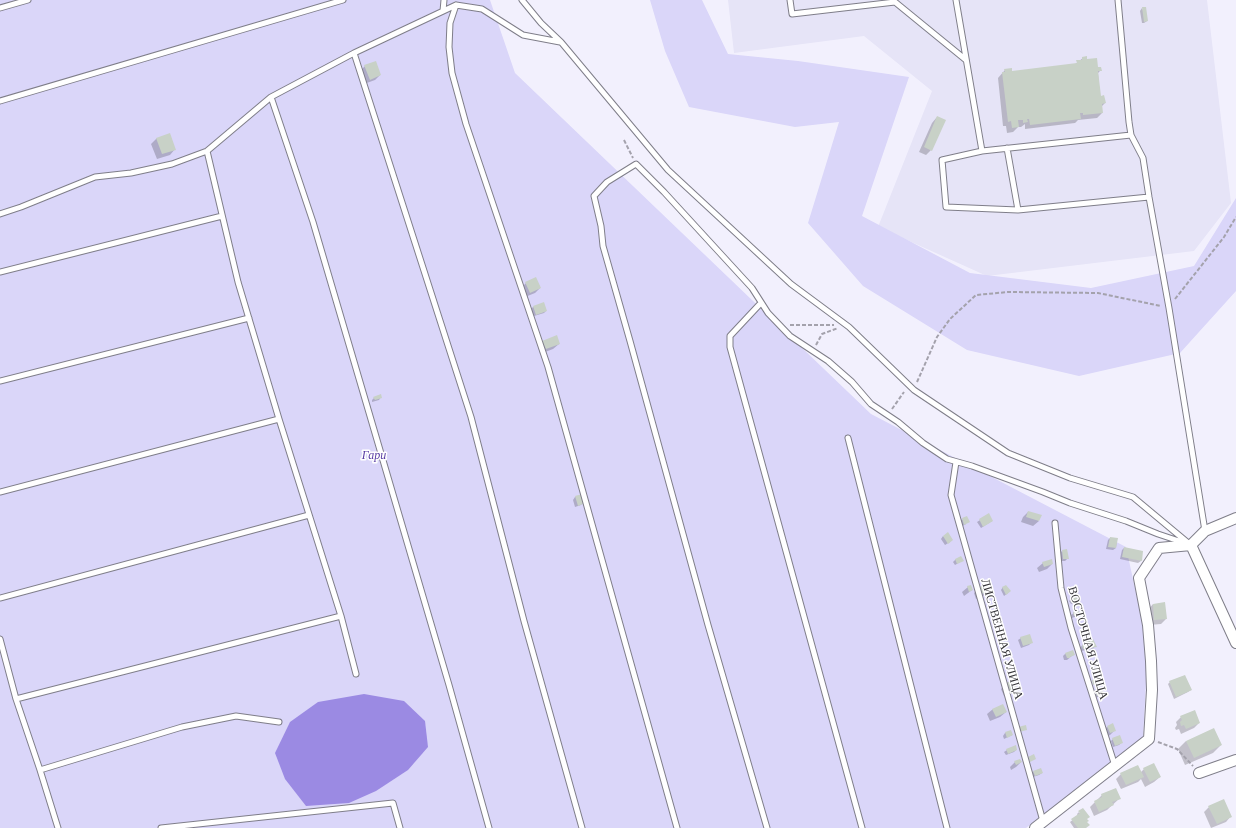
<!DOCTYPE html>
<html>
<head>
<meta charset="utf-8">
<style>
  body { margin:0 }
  canvas { display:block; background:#f2f0fd }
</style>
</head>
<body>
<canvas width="1236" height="828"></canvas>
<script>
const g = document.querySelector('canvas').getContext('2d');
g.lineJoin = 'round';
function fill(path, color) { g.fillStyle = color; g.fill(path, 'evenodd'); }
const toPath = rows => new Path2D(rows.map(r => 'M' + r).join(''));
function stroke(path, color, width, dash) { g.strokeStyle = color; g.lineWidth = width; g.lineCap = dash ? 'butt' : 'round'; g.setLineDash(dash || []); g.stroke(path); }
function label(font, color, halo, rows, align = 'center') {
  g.font = font + ' "Crimson Pro",serif'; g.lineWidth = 3; g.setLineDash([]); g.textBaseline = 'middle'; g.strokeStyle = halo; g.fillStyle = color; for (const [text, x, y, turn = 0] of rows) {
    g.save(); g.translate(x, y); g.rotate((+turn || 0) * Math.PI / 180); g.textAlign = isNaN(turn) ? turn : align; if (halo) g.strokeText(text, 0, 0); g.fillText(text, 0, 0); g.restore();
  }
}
fill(toPath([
  [728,0,1207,0,1231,203,1194,251,987,276,878,227,932,91,864,36,734,53]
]), '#e6e4f7');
fill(toPath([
  [0,0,490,0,515,73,871,414,1126,547,1148,648,1143,737,1026,828,0,828],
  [650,0,702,0,728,54,798,61,909,77,862,216,970,273,1091,288,1194,266,1236,198,1236,291,1180,353,1079,376,967,350,863,286,808,223,839,122,795,127,689,107,665,51]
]), '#dad6f9');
fill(toPath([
  [364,694,404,701,425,721,428,747,408,770,376,791,349,803,306,806,285,779,275,753,290,722,318,702]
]), '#9b8ae3');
fill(toPath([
  [1142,8,1147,21,1144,23,1142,23,1140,11],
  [1083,58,1101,70,1098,73,1100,97,1105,103,1102,106,1102,113,1097,118,1078,120,1075,123,1025,129,1025,124,1021,127,1018,127,1013,132,1007,133,1006,126,1003,126,998,78,1005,70,1011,72,1074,65],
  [365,66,380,75,375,80,364,84,360,71],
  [937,117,931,150,926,155,919,152,932,123],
  [157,138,175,149,170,155,157,159,151,144],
  [526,283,540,288,535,293,525,297,521,288],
  [533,307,546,311,544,313,534,316,531,309],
  [543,342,559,344,553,349,540,354,538,347],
  [381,397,379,400,372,402,372,400,374,398],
  [581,496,583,503,581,505,575,507,573,500,575,497],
  [1028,512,1039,521,1033,526,1021,522,1023,517],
  [988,515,992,521,981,528,977,522],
  [962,519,966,524,961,527,960,522],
  [943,536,950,542,945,545,941,539],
  [1110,538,1117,539,1116,548,1113,550,1106,549,1108,540],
  [1124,548,1142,552,1141,561,1138,563,1120,559,1122,550],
  [1062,551,1068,558,1065,561,1061,561,1060,553],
  [956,559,962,561,955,565,953,562],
  [1043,563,1052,564,1047,569,1039,572,1037,568],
  [968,587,972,590,964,596,962,592],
  [1003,587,1008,593,1004,596,1001,590],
  [979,588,988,591,983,596,976,599,974,593],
  [1072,598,1076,599,1079,600,1077,602,1071,604,1069,601],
  [1153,604,1166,619,1161,624,1149,625,1148,610],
  [1074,613,1079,614,1077,616,1072,618,1071,615],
  [1021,638,1031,643,1029,645,1021,648,1018,640],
  [1085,642,1095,646,1093,649,1081,651,1080,648],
  [1072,651,1073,655,1067,660,1064,660,1063,656,1065,654],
  [1170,682,1191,690,1188,692,1174,699,1168,684],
  [1006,684,1016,689,1011,694,1004,696,1001,689],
  [1096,694,1103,694,1100,696,1095,698,1094,696],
  [993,709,1006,712,1000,717,990,721,987,714],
  [1181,717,1199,723,1194,728,1181,734,1179,729,1176,730,1175,728,1177,725,1176,722],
  [1107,727,1115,730,1110,735,1105,738,1102,732],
  [1010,731,1012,735,1004,739,1003,736,1005,733],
  [1113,739,1122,742,1119,745,1113,747,1111,741],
  [1186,741,1221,745,1213,753,1185,765,1178,749],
  [1007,750,1016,750,1014,752,1006,755,1004,752],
  [1015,762,1021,762,1016,767,1011,770,1010,767],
  [1144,769,1160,777,1154,782,1145,787,1141,779,1138,782,1121,789,1116,779,1121,774,1141,772],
  [1034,771,1042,773,1039,775,1033,777,1032,774],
  [1102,795,1120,798,1107,810,1094,816,1090,807],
  [1209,807,1231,816,1226,822,1211,828,1204,812],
  [1079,812,1086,819,1085,828,1074,828,1070,822,1078,816,1077,814]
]), '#0003');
fill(toPath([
  [1142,7,1146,7,1148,21,1144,22],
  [1087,56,1087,59,1097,58,1098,67,1101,67,1102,71,1098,71,1101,96,1104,95,1106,103,1102,104,1103,113,1083,115,1083,113,1080,113,1081,119,1030,125,1029,119,1027,119,1028,122,1023,123,1023,120,1018,120,1019,127,1012,128,1011,121,1008,122,1002,72,1005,72,1004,69,1012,68,1012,71,1077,63,1076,60,1082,60,1082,57],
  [376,61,381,75,370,80,364,65],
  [937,116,946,120,932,151,924,147],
  [170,133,176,150,162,154,156,138],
  [536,277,541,288,530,293,525,282],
  [544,302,547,311,536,315,533,306],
  [557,335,560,344,546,349,542,341],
  [381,394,382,398,375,400,373,397],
  [582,494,585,503,578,506,575,496],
  [1028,511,1042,515,1039,521,1026,517],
  [989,513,993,521,983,527,979,519],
  [967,516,970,522,964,525,962,518],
  [948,532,953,540,948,544,943,536],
  [1110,537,1118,538,1116,548,1108,547],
  [1124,547,1143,551,1142,561,1122,557],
  [1067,549,1069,559,1063,559,1062,550],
  [961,556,964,561,957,564,955,559],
  [1052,559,1053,564,1044,567,1042,562],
  [987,584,989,591,981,594,979,587],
  [971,585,973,590,969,592,967,586],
  [1006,585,1011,591,1006,595,1002,587],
  [1076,596,1076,598,1079,597,1081,600,1073,603,1071,598],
  [1165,602,1167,619,1154,620,1153,604],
  [1079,611,1080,614,1074,616,1073,612],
  [1030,634,1033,643,1023,646,1020,637],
  [1093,639,1097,647,1083,649,1082,645,1085,644,1084,641],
  [1073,650,1075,655,1070,657,1070,658,1067,658,1065,653],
  [1185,675,1192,690,1176,697,1169,681],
  [1100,678,1101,682,1097,683,1098,686,1096,686,1095,684,1093,685,1092,680],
  [1013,680,1017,689,1009,691,1006,683],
  [1103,691,1104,694,1097,696,1096,693],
  [1003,704,1007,712,996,717,992,709],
  [1195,710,1200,723,1186,729,1184,725,1181,726,1180,722,1182,720,1180,716],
  [1113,723,1116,731,1110,733,1107,726],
  [1026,725,1027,730,1019,732,1018,727],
  [1214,728,1222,745,1194,758,1186,741],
  [1011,730,1013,735,1007,738,1005,732],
  [1120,735,1123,743,1115,746,1112,738],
  [1016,745,1017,750,1008,754,1006,749],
  [1034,754,1036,759,1030,762,1028,757],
  [1020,759,1022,762,1016,765,1014,761],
  [1154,763,1161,777,1150,782,1143,768],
  [1138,765,1144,777,1126,785,1120,773],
  [1041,768,1043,773,1035,776,1033,771],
  [1116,788,1121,799,1112,802,1114,805,1099,812,1094,801,1102,797,1101,794],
  [1224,799,1232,817,1217,824,1208,806],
  [1083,808,1090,817,1087,819,1089,821,1087,822,1090,825,1086,828,1078,828,1071,819,1080,813,1078,811]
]), '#c8d1c7');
const lane = toPath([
  [522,0,541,23,561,42,668,170,791,284,849,327,914,390,1008,453,1070,478,1133,497,1187,542],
  [790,0,792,14,895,2,966,60],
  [956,0,982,151,1131,135],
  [1118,0,1129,122,1131,135,1143,158,1149,197,1169,308,1205,531],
  [456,5,450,23,449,47,452,73,466,124,548,367,677,828],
  [0,8,28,0],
  [443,11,444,0],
  [354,53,471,417,524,621,582,828],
  [271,97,313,222,449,685,489,828],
  [0,101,343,0],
  [1007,148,1018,210,1149,197],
  [207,151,238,282,279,419,341,616,356,674],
  [982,151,942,160,946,207,1018,210],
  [0,214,21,207,95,177,131,173,172,164,207,151,271,97,354,53,456,5,482,9,523,35,560,42],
  [0,272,222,216],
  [759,305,730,336,730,347,862,828],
  [0,381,249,318],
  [848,438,947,828],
  [956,462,951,495,1043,821],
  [0,492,279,419],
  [1055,523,1061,588,1071,628,1115,766],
  [0,598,309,515],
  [0,639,16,699,40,770,58,828],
  [16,699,341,616],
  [40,770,182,727,236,716,279,722],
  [161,828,393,803,400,828],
  [767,828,708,625,630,341,603,246,601,226,594,196,607,182,636,164,664,192,752,288,768,313,790,336,828,361,852,382,871,404,898,422,923,443,947,459,972,466,1043,492,1070,503,1126,521,1158,534,1185,543]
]);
const street = toPath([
  [1191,545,1236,643],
  [1191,545,1205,531,1236,518],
  [1199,773,1236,760],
  [1035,828,1149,739,1152,690,1151,661,1148,625,1139,578,1159,548,1191,545]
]);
stroke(lane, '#7f7e89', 7);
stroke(street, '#7f7e89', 12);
stroke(toPath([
  [624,140,633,158],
  [1175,299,1224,237,1236,217],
  [790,325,834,325],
  [816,345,822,334,838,328],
  [917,382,937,337,950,319,976,295,1008,292,1098,293,1161,306],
  [892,409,904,392],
  [1158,742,1177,749,1193,766]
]), '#a4a2ac', 2, [4, 2]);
stroke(lane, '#fff', 5);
stroke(street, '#fff', 10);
label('italic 12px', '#593da4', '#fff', [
  ["Гари",374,455]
]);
label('12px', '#37363b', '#fff', [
  ["ЛИСТВЕННАЯ УЛИЦА",1002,639,74],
  ["ВОСТОЧНАЯ УЛИЦА",1088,643,74]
]);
</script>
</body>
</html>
